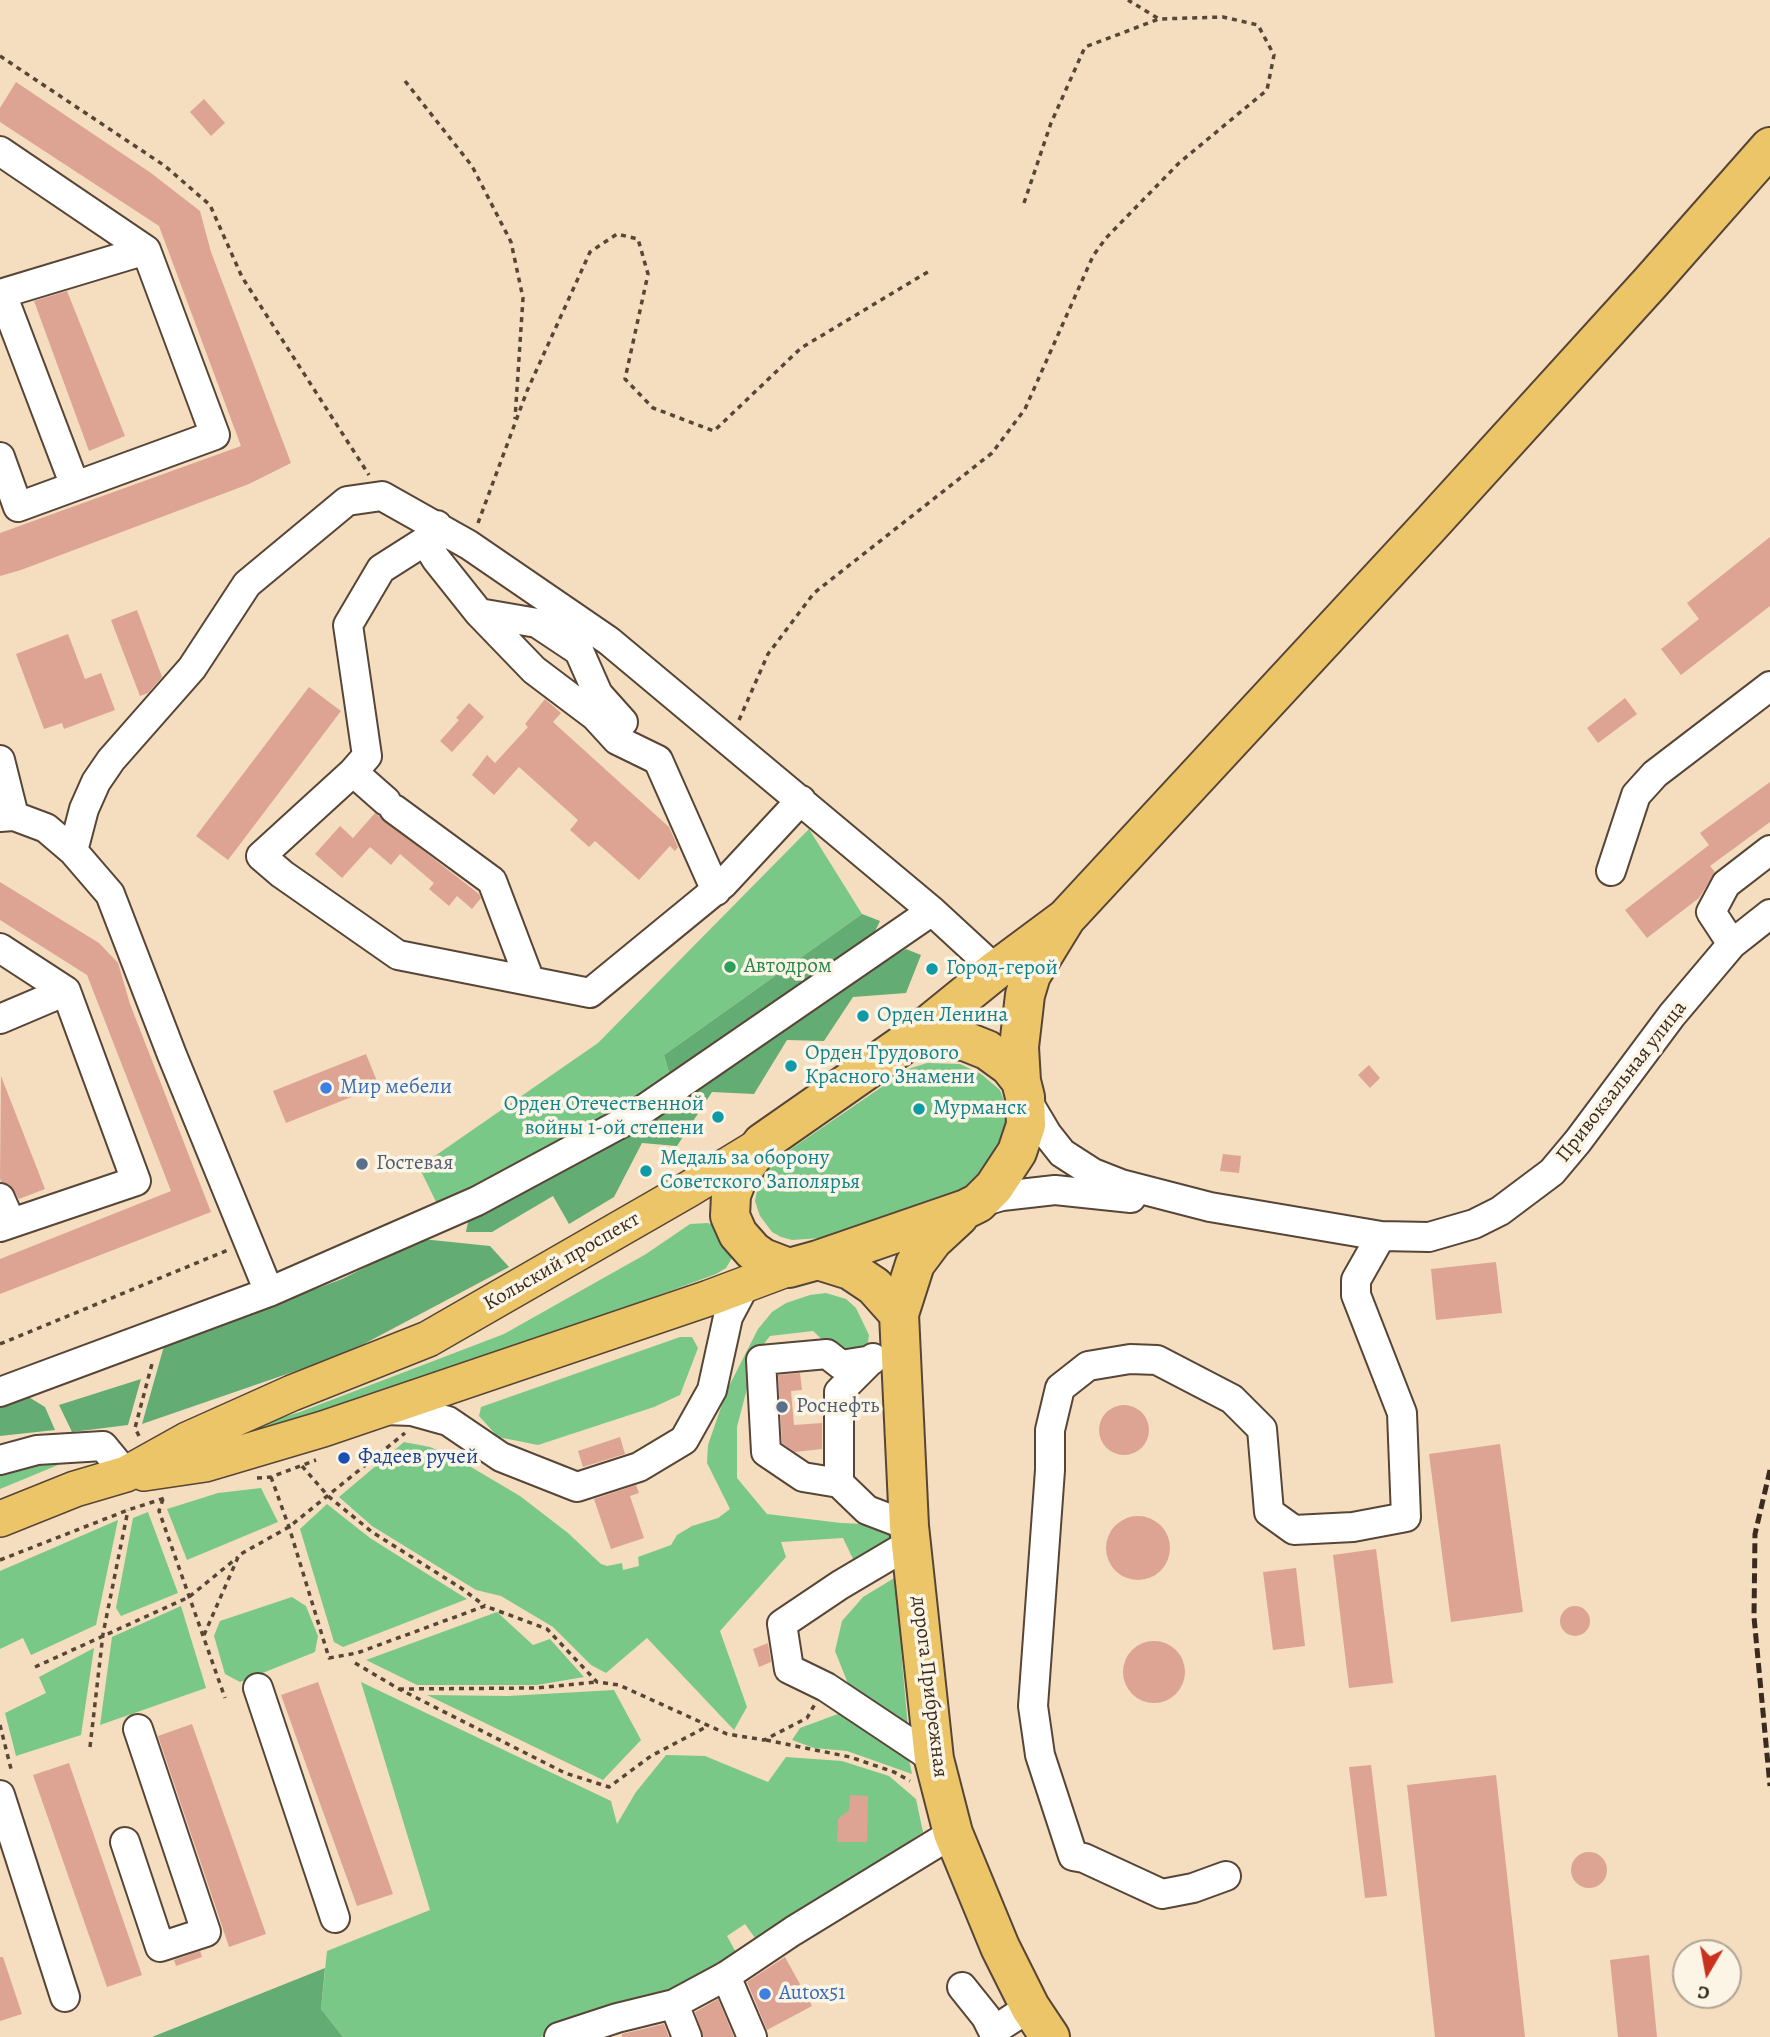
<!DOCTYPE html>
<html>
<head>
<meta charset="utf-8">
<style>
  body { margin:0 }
  #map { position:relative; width:1770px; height:2037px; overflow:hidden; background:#f5ddc0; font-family:Alegreya,serif }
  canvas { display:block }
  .north { position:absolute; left:1672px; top:1939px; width:70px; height:70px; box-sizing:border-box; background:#fcf5e5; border:2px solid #afa495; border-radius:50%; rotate:190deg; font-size:19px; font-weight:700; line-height:28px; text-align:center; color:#3b2a1e }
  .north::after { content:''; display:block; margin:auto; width:24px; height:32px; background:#c8321e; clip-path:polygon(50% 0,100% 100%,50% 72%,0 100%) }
</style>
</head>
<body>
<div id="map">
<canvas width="1770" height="2037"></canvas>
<div class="north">С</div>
</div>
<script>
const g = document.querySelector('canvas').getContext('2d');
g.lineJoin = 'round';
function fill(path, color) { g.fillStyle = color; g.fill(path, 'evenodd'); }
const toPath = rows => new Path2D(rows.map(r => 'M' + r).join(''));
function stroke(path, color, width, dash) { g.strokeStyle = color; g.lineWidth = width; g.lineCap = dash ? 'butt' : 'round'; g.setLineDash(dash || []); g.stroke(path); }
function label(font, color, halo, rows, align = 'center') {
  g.font = font + ' Alegreya,serif'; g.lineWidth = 7; g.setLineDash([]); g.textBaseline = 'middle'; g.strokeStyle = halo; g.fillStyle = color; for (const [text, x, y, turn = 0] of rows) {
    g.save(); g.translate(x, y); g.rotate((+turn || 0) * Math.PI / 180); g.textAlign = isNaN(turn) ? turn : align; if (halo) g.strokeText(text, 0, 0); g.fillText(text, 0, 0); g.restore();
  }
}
fill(toPath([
  [809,829,862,914,664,1055,671,1079,636,1103,439,1208,419,1167,598,1043],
  [927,1063,960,1064,981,1074,1000,1090,1009,1114,1009,1140,975,1185,821,1238,792,1240,781,1237,772,1232,760,1216,755,1201,758,1185,769,1164,908,1069],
  [708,1223,722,1229,731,1245,732,1258,726,1268,716,1274,513,1349,172,1466,254,1426,300,1412,504,1334,646,1254,690,1224],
  [826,1293,846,1299,856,1308,869,1335,867,1349,858,1356,831,1348,813,1331,770,1336,756,1354,737,1427,737,1478,767,1514,841,1523,886,1525,893,1543,853,1559,843,1538,781,1542,786,1557,720,1631,747,1707,734,1730,647,1638,606,1673,591,1665,553,1627,501,1596,476,1590,372,1526,339,1497,404,1442,430,1447,454,1457,520,1496,568,1533,601,1564,607,1566,622,1563,623,1570,639,1566,638,1557,671,1545,677,1535,692,1526,718,1518,730,1509,707,1463,708,1445,727,1390,758,1329,772,1312,786,1303,810,1295],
  [680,1337,692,1337,698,1348,680,1395,654,1407,538,1445,498,1437,479,1416,481,1407],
  [75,1458,0,1489,0,1466],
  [261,1488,278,1522,187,1560,167,1509,218,1493],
  [327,1504,370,1538,467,1599,343,1647,334,1642,300,1529],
  [148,1512,178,1593,121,1616,116,1608,133,1518],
  [118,1520,96,1625,31,1655,23,1638,0,1649,0,1571],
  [896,1577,902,1661,909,1739,849,1686,835,1651,842,1621,863,1597],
  [292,1597,306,1606,318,1636,315,1652,240,1682,225,1674,214,1636,220,1621],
  [181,1606,206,1688,100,1725,112,1637],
  [497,1612,533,1645,550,1639,584,1677,537,1685,417,1685,366,1660],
  [94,1648,81,1735,16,1756,5,1713,46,1693,39,1677],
  [361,1682,611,1801,617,1824,636,1792,666,1755,705,1756,768,1782,786,1757,842,1761,889,1776,916,1799,923,1832,760,1945,745,1924,727,1936,739,1958,683,1994,540,2037,343,2037,321,2009,327,1951,430,1910],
  [614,1690,641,1740,603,1780,427,1695,508,1696],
  [846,1711,906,1746,912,1774,847,1751,814,1748,792,1740,800,1728]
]), '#7ac888');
fill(toPath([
  [862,914,880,921,870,942,671,1079,664,1055],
  [906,949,921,955,906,993,853,997,824,1041,787,1040,754,1094,712,1092,677,1146,642,1143,614,1197,569,1224,553,1196,492,1232,466,1232,469,1217,642,1126,863,972],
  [422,1239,490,1246,509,1267,345,1354,142,1424,164,1346,342,1279],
  [141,1379,128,1425,72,1432,59,1405],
  [22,1393,45,1407,55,1430,0,1436,0,1402],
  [325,1968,321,2009,343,2037,152,2037]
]), '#63ac74');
fill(toPath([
  [16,82,151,173,200,211,211,252,291,463,249,484,21,570,0,576,0,533,241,446,159,226,0,122,0,108],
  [204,99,225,123,211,136,190,112],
  [67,291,125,436,89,451,34,301],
  [1770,537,1770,606,1681,675,1661,649,1699,619,1687,603],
  [137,610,162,677,148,693,140,696,111,620],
  [68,634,85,679,101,673,115,710,64,729,62,723,44,729,16,654],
  [309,687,341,711,228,860,196,836],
  [1625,698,1637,714,1598,743,1587,728],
  [545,699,561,713,553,722,669,827,678,847,675,851,670,846,639,880,595,841,589,847,570,830,578,820,519,767,494,795,472,775,487,755,495,763,528,727,525,724],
  [469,703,484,717,452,752,440,741,459,720,456,718],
  [1770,782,1770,822,1710,866,1715,872,1699,898,1647,938,1625,910,1709,845,1700,833],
  [375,813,479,894,481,898,472,909,457,896,449,906,429,889,434,883,400,854,391,865,370,847,342,878,315,854,340,826,353,838],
  [0,882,99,943,118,963,130,1004,211,1212,0,1294,0,1259,171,1191,87,975,0,920],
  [366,1054,379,1086,286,1123,273,1091],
  [1369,1065,1380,1078,1370,1088,1358,1075],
  [1,1076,45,1189,19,1199,10,1185,1,1182,0,1178],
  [1223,1154,1241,1156,1239,1173,1220,1171],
  [1496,1262,1502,1313,1436,1320,1431,1269],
  [800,1373,802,1390,791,1391,794,1425,822,1423,822,1449,795,1452,782,1443,778,1375],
  '1099 1430a25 25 0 1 1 50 0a25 25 0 1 1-50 0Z',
  [620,1437,625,1454,583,1467,578,1451],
  [1500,1444,1523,1612,1451,1622,1429,1454],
  [636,1485,639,1493,630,1496,644,1538,611,1549,594,1499],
  '1106 1548a32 32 0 1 1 64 0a32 32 0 1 1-64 0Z',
  [1376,1549,1393,1683,1349,1688,1333,1555],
  [1296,1568,1305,1646,1273,1650,1263,1572],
  '1560 1621a15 15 0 1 1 30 0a15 15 0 1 1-30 0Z',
  '1123 1672a31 31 0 1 1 62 0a31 31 0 1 1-62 0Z',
  [768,1643,771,1662,759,1667,753,1649],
  [318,1682,393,1894,357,1906,281,1695],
  [192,1724,266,1934,229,1947,158,1736],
  [69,1763,142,1975,107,1987,33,1775],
  [1371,1765,1387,1896,1365,1898,1349,1767],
  [1496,1775,1525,2037,1435,2037,1407,1785],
  [850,1795,868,1796,867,1842,837,1842,838,1819,849,1810],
  '1571 1870a18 18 0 1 1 36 0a18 18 0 1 1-36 0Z',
  [200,1951,202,1957,176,1966,174,1960],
  [1649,1955,1657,2037,1618,2037,1610,1960],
  [0,1957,3,1957,22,2014,0,2021],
  [785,1957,812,2006,767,2030,747,1982],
  [718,1999,734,2037,703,2037,695,2012],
  [664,2024,669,2037,622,2037,622,2034]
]), '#dda494');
const minor = toPath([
  [0,151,146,250,215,435,18,507,0,457],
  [0,294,146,250],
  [2,294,75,486],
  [437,525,425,541,381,569,348,625,367,756,353,772,261,856,282,874,398,955,590,993,723,884,801,800],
  [425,541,436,559,479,613,534,670,595,716,617,740,658,760,716,891],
  [479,613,537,623,579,651,598,694,623,722],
  [0,760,14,816],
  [353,772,386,801],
  [394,809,492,881,530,981],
  [0,817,14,816,46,828,73,851,110,894,172,1055,269,1292],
  [73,851,84,809,96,782,111,760,192,668,247,584,347,501,382,496,469,545,609,641,932,911,996,970],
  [1611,871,1636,795,1655,774,1770,686],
  [1732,944,1711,912,1726,884,1770,850],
  [0,948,66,991,136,1181,0,1227],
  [0,1019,66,991],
  [1025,1097,1047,1134,1062,1153,1093,1173,1121,1184,1210,1207,1381,1236,1429,1237,1474,1224,1500,1211,1552,1172,1578,1141,1672,1015,1732,944,1770,914],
  [0,1198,11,1223],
  [978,1203,1002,1196,1055,1190,1131,1198],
  [872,1360,841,1365,827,1354,761,1360,766,1452,803,1477,839,1483,867,1510,909,1526],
  [0,1392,269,1292,477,1201,631,1118,932,911],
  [384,1410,412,1411,448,1421,501,1457,577,1487,639,1467,684,1440,712,1390,728,1317,745,1285],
  [0,1460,37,1450,103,1446,126,1474],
  [839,1483,839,1392,873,1358],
  [911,1543,840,1585,782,1624,789,1669,826,1687,934,1759],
  [258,1688,335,1918],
  [0,1795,65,1997],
  [125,1842,160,1947,206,1932,138,1729],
  [1226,1876,1193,1888,1162,1894,1084,1858,1073,1856,1040,1755,1033,1706,1050,1470,1050,1430,1060,1388,1088,1366,1130,1359,1157,1360,1232,1399,1262,1429,1269,1512,1294,1530,1353,1527,1406,1517,1402,1413,1356,1295,1356,1280,1381,1236],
  [726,1976,752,2037],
  [962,1987,986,2017,993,2031,1030,2007],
  [674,2004,687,2037],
  [559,2037,617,2018,674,2004,726,1976,793,1931,953,1833]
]);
const major = toPath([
  [144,1473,205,1464,323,1429,709,1298,789,1268],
  [0,1519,75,1489,126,1474,187,1440,292,1393,428,1339,689,1189,761,1145]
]);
const highway = toPath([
  [1066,918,996,970,911,1039,762,1143,738,1177,731,1195,730,1216,738,1234,753,1251,763,1258,789,1268,818,1260,966,1209,978,1203,994,1187,1017,1152,1026,1125,1025,1097,1021,1081,1019,1047,1025,995,1031,975,1066,918,1431,524,1651,282,1770,147],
  [911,1039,942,1037,967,1042,987,1050,1009,1066,1021,1081],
  [959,1216,933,1240,915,1264,899,1314,909,1526,934,1759,953,1833,1000,1947,1030,2007,1050,2037],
  [818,1260,850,1270,874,1286,899,1314]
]);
stroke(minor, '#574536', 32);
stroke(major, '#574536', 38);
stroke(highway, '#574536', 42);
stroke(toPath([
  [0,56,165,166,210,205,242,277,369,475],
  [405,81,472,166,511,242,523,298,515,419],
  [1024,203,1051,123,1085,47,1159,19],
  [478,523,527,391,590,252,617,234,638,239,648,274,625,379,653,408,714,431,801,348,931,270],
  [739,720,768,654,814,593,992,453,1025,409,1093,256,1106,238,1179,163,1267,90,1274,55,1258,25,1223,17,1159,19,1128,0],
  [0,1344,228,1250],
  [139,1436,135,1428,153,1360],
  [302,1466,328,1496,372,1532,461,1588,485,1606],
  [271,1477,289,1527,329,1658,357,1653,485,1606,547,1629,597,1682,619,1685,727,1734,764,1740,807,1718,815,1704],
  [257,1478,271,1477,316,1460],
  [163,1499,159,1511,225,1698],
  [0,1560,128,1510,168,1497],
  [204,1635,239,1555,289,1527,405,1433],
  [355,1663,399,1689,565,1773,609,1787,651,1756,708,1726],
  [35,1667,189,1597,238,1557],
  [399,1689,536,1688,597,1682],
  [0,1725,12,1773],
  [766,1740,850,1757,894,1772,910,1781],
  [90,1747,103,1634,128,1510]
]), '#574536', 3.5, [5, 5]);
stroke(minor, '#fff', 28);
stroke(major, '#edc569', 35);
stroke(highway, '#edc569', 38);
stroke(toPath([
  [1770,1470,1755,1534,1754,1617,1770,1786]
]), '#3b2a1e', 5, [10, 5]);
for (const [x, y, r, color] of [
  [730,967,7,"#2e9e5b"],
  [932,969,7,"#0f9aa8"],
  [863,1016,7,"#0f9aa8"],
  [791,1066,7,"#0f9aa8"],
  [326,1088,7,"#3f7fe0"],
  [919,1109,7,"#0f9aa8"],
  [718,1117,7,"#0f9aa8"],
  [362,1164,7,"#5c6f8a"],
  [646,1171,7,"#0f9aa8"],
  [782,1407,7,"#5c6f8a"],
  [344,1458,7,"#1a4fb4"],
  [765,1994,7,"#3f7fe0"]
]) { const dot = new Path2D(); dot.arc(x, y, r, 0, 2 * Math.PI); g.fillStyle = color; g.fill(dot); stroke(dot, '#fcf5e5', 2.5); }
label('21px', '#27864d', '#fcf5e5', [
  ["Автодром",744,967]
], 'left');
label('21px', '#0d838f', '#fcf5e5', [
  ["Город-герой",946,969],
  ["Орден Ленина",877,1016],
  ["Орден Трудового",805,1054],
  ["Красного Знамени",805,1078],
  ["Орден Отечественной",704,1105,"right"],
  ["войны 1-ой степени",704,1129,"right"],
  ["Мурманск",933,1109],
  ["Медаль за оборону",660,1159],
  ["Советского Заполярья",660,1183]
], 'left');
label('21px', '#3b2a1e', '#fcf5e5', [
  ["Привокзальная улица",1622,1082,-52],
  ["Кольский проспект",562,1262,-30],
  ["дорога Прибрежная",929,1687,83]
]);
label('21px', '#366cbe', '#fcf5e5', [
  ["Мир мебели",340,1088],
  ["Autox51",779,1994]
], 'left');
label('21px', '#4e5e75', '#fcf5e5', [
  ["Гостевая",376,1164],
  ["Роснефть",796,1407]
], 'left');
label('21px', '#164399', '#fcf5e5', [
  ["Фадеев ручей",358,1458]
], 'left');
</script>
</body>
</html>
